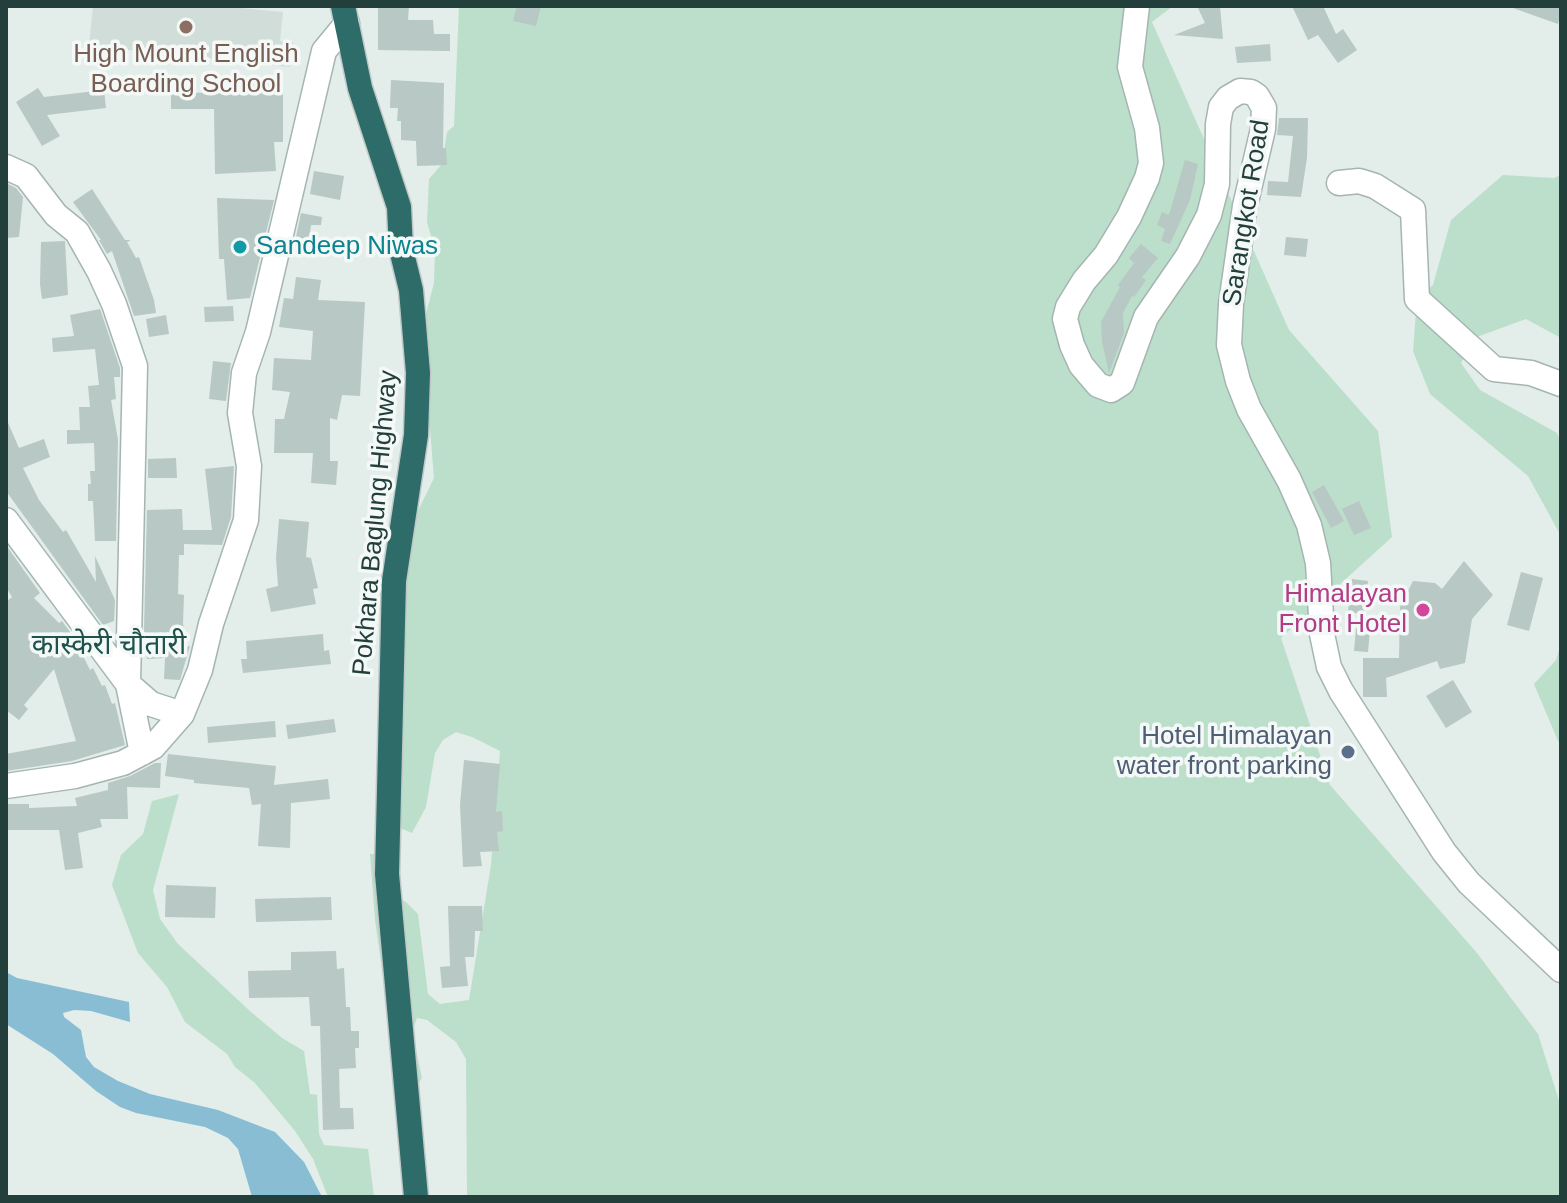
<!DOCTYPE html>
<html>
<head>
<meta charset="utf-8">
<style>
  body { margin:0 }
  #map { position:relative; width:1567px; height:1203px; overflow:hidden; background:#e3edea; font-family:Arial,sans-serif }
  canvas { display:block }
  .frame { position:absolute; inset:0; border:8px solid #223f3c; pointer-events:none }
</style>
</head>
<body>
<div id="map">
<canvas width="1567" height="1203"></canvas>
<div class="frame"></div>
</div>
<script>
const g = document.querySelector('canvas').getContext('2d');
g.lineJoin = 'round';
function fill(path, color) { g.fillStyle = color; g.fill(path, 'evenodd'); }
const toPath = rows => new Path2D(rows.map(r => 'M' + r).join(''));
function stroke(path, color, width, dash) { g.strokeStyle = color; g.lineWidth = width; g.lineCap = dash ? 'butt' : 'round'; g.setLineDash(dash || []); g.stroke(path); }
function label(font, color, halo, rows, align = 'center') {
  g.font = font + ' Arial,"Noto Sans Devanagari",sans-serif'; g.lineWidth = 7; g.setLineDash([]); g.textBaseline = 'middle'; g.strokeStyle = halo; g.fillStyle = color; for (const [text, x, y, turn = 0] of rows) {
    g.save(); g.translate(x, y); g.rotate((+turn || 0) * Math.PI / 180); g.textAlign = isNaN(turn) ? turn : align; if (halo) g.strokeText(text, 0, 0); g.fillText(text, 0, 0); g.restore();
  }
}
fill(toPath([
  [93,6,219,6,283,12,280,41,293,42,290,67,89,46]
]), '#d1ddd9');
fill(toPath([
  [459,6,1173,6,1152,22,1289,330,1378,431,1392,537,1281,638,1330,785,1477,953,1538,1034,1561,1107,1561,1197,467,1197,466,1059,456,1042,427,1020,417,1018,412,1032,422,1078,414,1090,394,1053,375,920,370,854,377,854,391,895,406,902,418,914,428,994,440,1004,469,1000,491,865,500,751,472,737,456,732,443,740,435,753,426,807,412,833,400,828,404,710,381,708,380,677,381,636,414,519,434,478,430,429,419,397,417,348,434,283,435,250,427,222,429,179,442,164,447,132,454,126],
  [1503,175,1554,178,1561,175,1561,338,1526,319,1474,338,1461,363,1480,390,1557,433,1561,443,1561,536,1528,476,1430,394,1413,351,1417,299,1433,285,1451,220],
  [1561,644,1561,748,1534,684,1556,660],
  [179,794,153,890,160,919,178,944,251,1012,282,1038,304,1051,310,1094,317,1095,319,1134,324,1145,368,1149,374,1197,328,1197,313,1159,295,1131,255,1083,235,1067,227,1054,185,1022,167,987,138,953,112,885,121,855,143,834,152,801]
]), '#bbdfca');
fill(toPath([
  [6,972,17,978,129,1002,130,1022,91,1011,74,1010,63,1013,64,1017,81,1030,86,1057,94,1067,118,1081,150,1094,218,1110,275,1132,304,1162,322,1197,252,1197,238,1149,228,1138,205,1127,136,1113,120,1107,96,1091,53,1054,6,1024]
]), '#89bdd4');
fill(toPath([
  [378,6,409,6,408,20,433,20,434,34,450,34,450,51,378,50],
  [517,6,541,6,536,26,513,21],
  [1197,6,1220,6,1223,39,1174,35,1205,23],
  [1292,6,1323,6,1336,34,1343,29,1357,50,1338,63,1318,35,1308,40],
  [1513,6,1561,6,1561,13,1558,24,1513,8],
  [1270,44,1271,61,1237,63,1235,47],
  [252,80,283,80,283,142,274,142,276,171,215,174,214,109,171,109,171,92,252,94],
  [391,80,444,83,443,148,446,148,447,165,417,166,416,141,401,140,401,121,397,121,398,108,390,108],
  [38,88,44,97,104,90,106,108,47,115,60,136,42,146,16,102],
  [1279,118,1308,118,1307,158,1301,197,1267,195,1268,181,1288,182,1293,136,1277,135],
  [1185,160,1198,164,1190,200,1170,244,1161,241,1165,229,1157,225,1162,212,1169,215],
  [314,171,344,176,340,200,310,194],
  [6,183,16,188,23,197,19,237,6,238],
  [92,189,125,240,131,240,127,242,136,258,139,257,154,300,156,313,134,316,112,251,107,254,99,240,101,240,73,202],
  [217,198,274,200,250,298,227,300,224,259,219,259],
  [301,213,322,217,321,225,311,225,309,240,296,237],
  [1286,237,1308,239,1306,257,1284,255],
  [65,241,68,295,42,299,40,284,41,242],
  [1141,244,1158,258,1142,277,1146,280,1134,297,1132,296,1123,313,1124,333,1109,373,1102,342,1101,322,1120,287,1118,285,1134,263,1129,258],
  [296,277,321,280,318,300,365,302,360,396,342,395,337,420,330,418,330,461,338,461,336,485,311,483,313,453,274,453,275,419,284,419,290,392,272,390,274,358,311,360,313,331,279,327,284,298,293,299],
  [233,306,234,321,205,322,204,307],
  [100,309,120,368,120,377,114,377,116,399,111,400,118,440,116,541,95,541,93,501,88,501,88,484,91,484,90,471,95,471,94,443,67,444,67,430,80,430,79,407,90,407,88,386,99,385,95,349,53,352,52,338,74,336,70,315],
  [166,315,169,334,149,337,146,319],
  [213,361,231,363,226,401,209,399],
  [6,418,19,448,44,439,50,457,23,468,39,500,63,532,66,530,96,582,95,556,115,600,114,621,103,625,6,491],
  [176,458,177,478,148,478,148,459],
  [234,466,231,517,222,545,184,544,184,555,179,555,178,594,184,595,183,623,186,647,190,646,180,680,164,679,165,658,147,659,144,629,147,510,182,509,183,530,212,530,205,469],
  [1324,485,1344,521,1331,528,1312,492],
  [1359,501,1371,528,1354,535,1342,509],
  [279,519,309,522,306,557,311,558,318,588,313,589,316,604,271,612,266,589,278,586,276,558],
  [6,545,40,593,34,598,59,623,62,621,73,636,90,670,93,668,102,686,105,685,112,704,115,703,125,745,72,761,6,771,6,754,76,741,54,669,24,705,28,709,19,720,6,710,6,602,12,597,6,587],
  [1464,561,1493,595,1472,619,1465,663,1440,669,1437,661,1386,678,1387,697,1363,697,1363,658,1399,658,1400,607,1413,581,1435,583,1442,589],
  [1521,572,1543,578,1529,631,1507,625],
  [1352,579,1368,581,1364,614,1348,612],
  [1357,618,1371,619,1368,652,1354,651],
  [323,634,324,651,329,650,331,664,243,673,241,659,247,659,246,641],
  [1453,680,1472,712,1446,728,1426,696],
  [334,719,336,732,288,739,286,725],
  [275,721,276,737,208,743,207,727],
  [168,754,276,766,274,785,328,779,330,799,291,803,290,848,258,846,261,804,252,805,249,788,194,783,194,780,165,776],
  [464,760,500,764,496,812,502,811,503,831,497,832,499,851,480,852,482,866,463,867,460,805],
  [155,763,161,763,160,788,127,787,128,819,100,819,102,827,78,833,83,868,65,870,59,830,6,830,6,804,29,804,29,808,77,806,75,798,108,790,108,783,130,776],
  [166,885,216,887,215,918,165,917],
  [331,897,332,920,256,922,255,899],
  [448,906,482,906,483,931,475,931,474,957,465,957,468,986,442,988,440,967,450,966],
  [336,951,337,969,344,968,346,1007,350,1007,351,1031,359,1031,359,1048,355,1048,356,1068,339,1069,340,1108,353,1108,354,1129,323,1130,320,1026,311,1026,309,997,249,998,248,971,291,970,291,952]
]), '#b8c8c4');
const minor = toPath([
  [1137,6,1130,67,1147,128,1151,163,1147,178,1129,217,1106,255,1084,281,1068,307,1065,319,1072,345,1081,365,1098,385,1111,390,1122,383,1146,317,1188,256,1209,215,1217,184,1218,124,1221,107,1228,98,1240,91,1251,92,1257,96,1264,108,1263,129,1245,206,1231,304,1229,345,1238,381,1249,409,1289,480,1309,525,1318,563,1322,634,1329,667,1341,691,1444,852,1469,883,1561,970],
  [6,167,26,176,56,215,77,232,99,271,114,304,135,366,128,684,142,753],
  [1339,183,1359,181,1375,186,1413,210,1417,299,1494,369,1531,373,1561,384],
  [6,520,128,684,151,704,182,714],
  [6,786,75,776,123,763,153,747,182,714,200,670,211,624,246,520,249,466,240,413,244,373,258,332,324,51,347,23]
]);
const highway = toPath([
  [343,6,360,88,399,207,401,249,411,290,418,373,416,435,394,581,387,874,416,1197]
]);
stroke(minor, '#a5b5b2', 27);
stroke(highway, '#c1c9c8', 27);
stroke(minor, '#fff', 24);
stroke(highway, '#2d6c69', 24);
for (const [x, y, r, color] of [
  [186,27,8,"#8d6e63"],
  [240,247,8,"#0f9aa8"],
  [1423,610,8,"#d1479c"],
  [1348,752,8,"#5c6f8a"]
]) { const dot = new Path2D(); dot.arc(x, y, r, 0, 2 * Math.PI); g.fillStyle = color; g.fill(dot); stroke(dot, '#f4f9f7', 3); }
label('26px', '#785e54', '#f4f9f7', [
  ["High Mount English",186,55],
  ["Boarding School",186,85]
]);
label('26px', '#223f3c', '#f4f9f7', [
  ["Sarangkot Road",1247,213,-81],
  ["Pokhara Baglung Highway",376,523,-85]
]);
label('26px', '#0d838f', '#f4f9f7', [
  ["Sandeep Niwas",256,247]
], 'left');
label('26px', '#b23c85', '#f4f9f7', [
  ["Himalayan",1407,595],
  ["Front Hotel",1407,625]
], 'right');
label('26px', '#4e5e75', '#f4f9f7', [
  ["Hotel Himalayan",1332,737],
  ["water front parking",1332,767]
], 'right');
label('28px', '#1d524d', '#f4f9f7', [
  ["कास्केरी चौतारी",109,646]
]);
</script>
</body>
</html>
